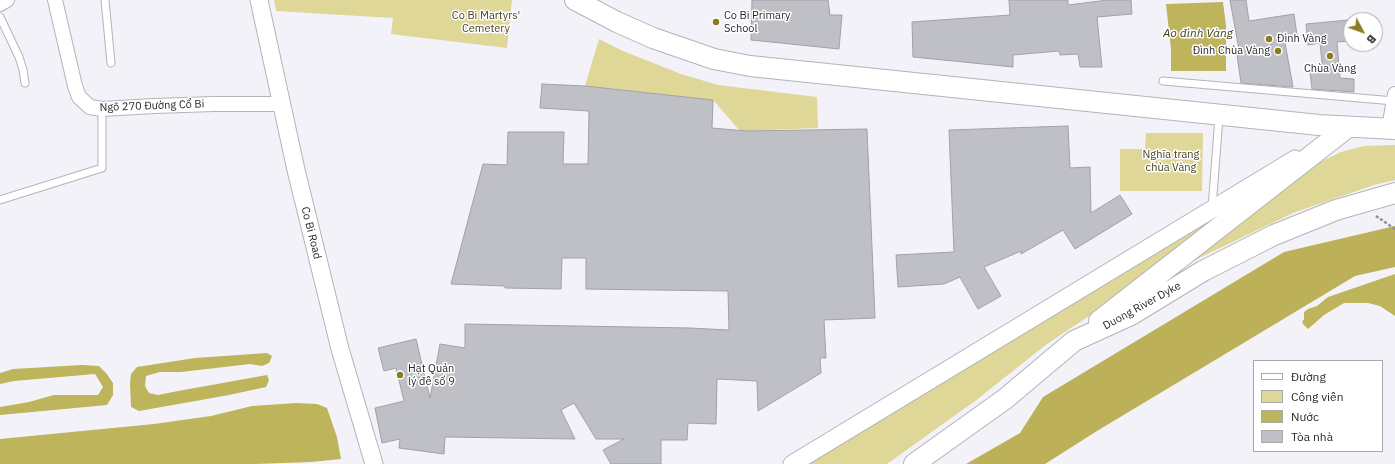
<!DOCTYPE html>
<html>
<head>
<meta charset="utf-8">
<style>
  body { margin:0 }
  #map { position:relative; width:1395px; height:464px; overflow:hidden; background:#f3f2f9; font-family:"IBM Plex Sans",sans-serif }
  canvas { display:block }
  .legend { position:absolute; left:1253px; top:360px; width:130px; height:92px; box-sizing:border-box; background:#fff; border:1px solid #a9a9aa; margin:0; padding:5px 7px; list-style:none; font-size:12px; color:#28282a }
  .legend li { display:flex; align-items:center; gap:8px; height:20px }
  .legend b { width:20px; border:1px solid #a9a9aa }
  .north { position:absolute; left:1343px; top:12px; width:40px; height:40px; box-sizing:border-box; background:#fff; border:1px solid #a9a9aa; border-radius:50%; rotate:131deg; font-size:11px; font-weight:700; line-height:16px; text-align:center; color:#28282a }
  .north::after { content:''; display:block; margin:auto; width:14px; height:18px; background:#887d23; clip-path:polygon(50% 0,100% 100%,50% 72%,0 100%) }
</style>
</head>
<body>
<div id="map">
<canvas width="1395" height="464"></canvas>
<ul class="legend">
<li><b style="height:5px;background:#fff"></b>Đường</li>
<li><b style="height:11px;background:#ded798"></b>Công viên</li>
<li><b style="height:11px;background:#beb45b"></b>Nước</li>
<li><b style="height:11px;background:#bfbfc6"></b>Tòa nhà</li>
</ul>
<div class="north">B</div>
</div>
<script>
const g = document.querySelector('canvas').getContext('2d');
g.lineJoin = 'round';
function fill(path, color) { g.fillStyle = color; g.fill(path, 'evenodd'); }
const toPath = rows => new Path2D(rows.map(r => 'M' + r).join(''));
function stroke(path, color, width, dash) { g.strokeStyle = color; g.lineWidth = width; g.lineCap = dash ? 'butt' : 'round'; g.setLineDash(dash || []); g.stroke(path); }
function label(font, color, halo, rows, align = 'center') {
  g.font = font + ' "IBM Plex Sans",sans-serif'; g.lineWidth = 3; g.setLineDash([]); g.textBaseline = 'middle'; g.strokeStyle = halo; g.fillStyle = color; for (const [text, x, y, turn = 0] of rows) {
    g.save(); g.translate(x, y); g.rotate((+turn || 0) * Math.PI / 180); g.textAlign = isNaN(turn) ? turn : align; if (halo) g.strokeText(text, 0, 0); g.fillText(text, 0, 0); g.restore();
  }
}
fill(toPath([
  [274,0,512,0,507,48,391,34,393,18,276,11],
  [599,39,623,51,681,74,718,85,817,97,818,128,740,131,713,100,585,86],
  [1146,133,1203,133,1202,191,1120,191,1120,149,1145,149],
  [1395,145,1395,180,1374,185,1293,213,1168,273,1245,215,1320,162,1341,152,1364,146],
  [1234,205,1107,304,1047,344,975,401,887,464,807,464]
]), '#ded798');
fill(toPath([
  [1395,226,1395,267,1355,276,1097,431,1045,464,966,464,1020,433,1043,397,1284,252]
]), '#bcb159');
fill(toPath([
  [1223,2,1226,26,1226,71,1171,71,1171,49,1166,4],
  [1395,274,1395,316,1380,306,1368,303,1344,303,1324,315,1308,329,1303,324,1302,321,1304,320,1304,312,1308,309,1317,306,1328,297],
  [267,353,272,356,269,363,262,366,250,364,181,372,160,372,146,376,145,386,149,393,158,395,178,391,267,375,269,380,266,387,229,395,139,411,131,407,130,384,131,374,137,367,195,358],
  [82,365,99,366,106,373,113,383,113,395,107,405,0,415,0,407,29,402,54,395,98,395,103,387,95,374,14,381,0,384,0,373,13,369],
  [296,403,317,404,327,408,337,437,341,459,311,462,255,464,0,464,0,439,154,424,211,416,252,406]
]), '#beb45b');
const building = toPath([
  [752,0,828,0,830,15,842,15,839,49,751,40,752,0],
  [1009,0,1068,0,1068,5,1108,0,1131,0,1132,14,1097,17,1102,67,1080,67,1078,54,1060,55,1059,51,1013,55,1013,67,913,57,912,22,1010,15,1009,0],
  [1230,0,1246,0,1249,21,1294,14,1297,35,1284,37,1293,87,1241,83,1237,55,1240,55,1230,0],
  [1348,20,1350,41,1337,42,1340,78,1354,79,1354,92,1312,89,1310,72,1323,73,1320,43,1308,45,1306,24,1348,20],
  [542,84,585,86,713,100,712,128,747,131,867,129,875,318,824,320,826,358,820,358,821,373,758,411,757,381,717,379,716,424,688,423,687,440,661,440,661,464,611,464,603,450,624,439,596,439,574,403,561,410,575,439,445,437,444,454,399,448,400,439,382,443,375,408,404,401,396,368,384,371,378,348,416,339,430,398,440,344,465,348,465,324,690,328,729,330,728,291,586,289,586,258,562,258,561,289,505,288,505,286,451,284,483,164,507,165,508,132,564,132,563,164,588,164,589,111,540,108,542,84],
  [1068,126,1070,168,1090,167,1091,213,1120,195,1132,214,1075,249,1063,230,1021,254,1021,251,984,267,1001,296,978,309,960,277,944,284,898,287,896,255,954,252,949,130,1068,126]
]);
fill(building, '#bfbfc6');
stroke(building, '#a1a0a7', 1);
const service = toPath([
  [105,0,111,63],
  [0,17,19,57,23,70,25,83],
  [1163,81,1394,101],
  [0,200,102,168,102,109],
  [1212,208,1219,117]
]);
const minor = toPath([
  [55,0,75,86,79,97,90,107,102,109,154,106,214,104,282,104],
  [0,4,7,0],
  [1389,128,1395,94]
]);
const tertiary = toPath([
  [259,0,296,170,340,349,374,464],
  [792,464,1295,159]
]);
const secondary = toPath([
  [575,0,617,22,653,38,714,59,750,66,1319,125,1395,129],
  [1099,321,1348,127],
  [914,464,1005,399,1074,341,1131,315,1203,271,1274,235,1336,210,1395,193]
]);
stroke(service, '#b3b3ba', 9);
stroke(minor, '#b3b3ba', 16);
stroke(tertiary, '#b3b3ba', 19);
stroke(secondary, '#b3b3ba', 22);
stroke(toPath([
  [1376,216,1395,229]
]), '#929196', 2.5, [3, 2]);
stroke(service, '#fff', 7);
stroke(minor, '#fff', 14);
stroke(tertiary, '#fff', 17);
stroke(secondary, '#fff', 20);
for (const [x, y, r, color] of [
  [716,22,4,"#887d23"],
  [1269,39,4,"#887d23"],
  [1278,51,4,"#887d23"],
  [1330,56,4,"#887d23"],
  [400,375,4,"#887d23"]
]) { const dot = new Path2D(); dot.arc(x, y, r, 0, 2 * Math.PI); g.fillStyle = color; g.fill(dot); stroke(dot, '#fff', 1.5); }
label('11px', '#47421c', '#fff', [
  ["Co Bi Martyrs'",486,16],
  ["Cemetery",486,29],
  ["Nghĩa trang",1171,155],
  ["chùa Vàng",1171,168]
]);
label('11px', '#28282a', '#fff', [
  ["Co Bi Primary",724,16],
  ["School",724,29],
  ["Đình Vàng",1277,39],
  ["Đình Chùa Vàng",1270,51,"right"],
  ["Chùa Vàng",1330,69,"center"],
  ["Hạt Quản",408,369],
  ["lý đê số 9",408,382]
], 'left');
label('11px', '#28282a', '#fff', [
  ["Ngõ 270 Đường Cổ Bi",152,106,-2],
  ["Co Bi Road",311,233,76],
  ["Duong River Dyke",1142,306,-29]
]);
label('italic 12px', '#423d17', '#fff', [
  ["Ao đình Vàng",1198,34]
]);
</script>
</body>
</html>
